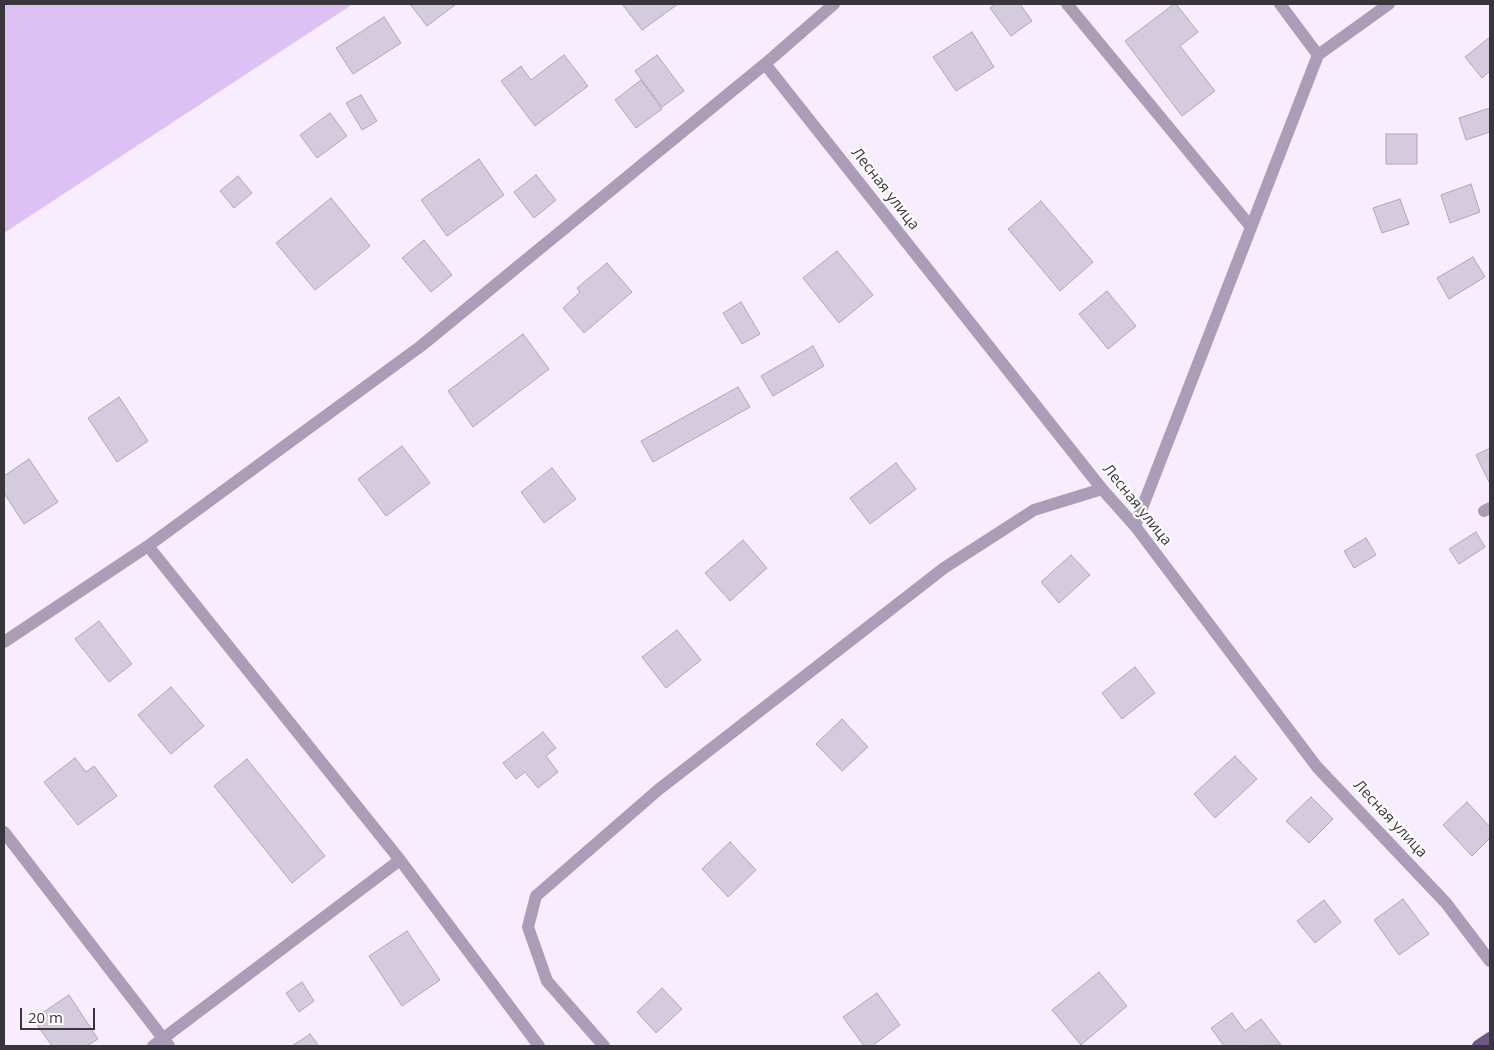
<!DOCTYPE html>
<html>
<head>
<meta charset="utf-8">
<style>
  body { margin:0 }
  #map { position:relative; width:1494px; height:1050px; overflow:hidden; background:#f7edff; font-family:"Open Sans",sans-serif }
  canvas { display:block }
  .frame { position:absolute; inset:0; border:5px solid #39353c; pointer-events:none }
  .scale { position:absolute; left:20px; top:1008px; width:75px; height:22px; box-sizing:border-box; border:2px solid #39353c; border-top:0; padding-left:6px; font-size:15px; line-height:18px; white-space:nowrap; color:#39353c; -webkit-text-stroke:4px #fff; paint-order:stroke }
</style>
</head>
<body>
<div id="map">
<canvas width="1494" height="1050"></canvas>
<div class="frame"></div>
<div class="scale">20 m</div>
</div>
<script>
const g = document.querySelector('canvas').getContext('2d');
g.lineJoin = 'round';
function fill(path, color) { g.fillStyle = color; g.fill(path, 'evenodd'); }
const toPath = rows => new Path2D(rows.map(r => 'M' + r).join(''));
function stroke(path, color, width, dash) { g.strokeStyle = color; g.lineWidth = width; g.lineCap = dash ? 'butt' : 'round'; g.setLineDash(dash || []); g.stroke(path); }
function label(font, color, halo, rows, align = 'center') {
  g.font = font + ' "Open Sans",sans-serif'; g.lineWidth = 4.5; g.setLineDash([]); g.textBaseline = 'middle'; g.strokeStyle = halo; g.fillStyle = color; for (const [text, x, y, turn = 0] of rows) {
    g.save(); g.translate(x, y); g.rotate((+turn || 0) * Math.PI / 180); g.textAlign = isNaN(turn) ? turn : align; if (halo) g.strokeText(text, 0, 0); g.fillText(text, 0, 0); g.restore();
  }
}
fill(toPath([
  [4,4,353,4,4,233]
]), '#ddc1f5');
const building = toPath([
  [410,4,454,4,455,5,427,26,410,4],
  [622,4,678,4,642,30,622,4],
  [995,4,1020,4,1032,21,1011,36,990,8,995,4],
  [1174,4,1176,4,1198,32,1180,46,1215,91,1182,116,1125,41,1174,4],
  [384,17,401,43,353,74,336,48,384,17],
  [972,32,994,67,956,91,933,57,972,32],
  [1490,37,1490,71,1482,78,1465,57,1490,37],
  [564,55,588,86,535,126,501,81,521,66,531,80,564,55],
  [657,55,684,91,662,107,635,71,657,55],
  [641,80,662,109,636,128,615,100,641,80],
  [361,95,377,121,362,130,346,103,361,95],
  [1490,108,1490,132,1466,140,1459,118,1490,108],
  [330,113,347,136,317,158,300,135,330,113],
  [1386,134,1417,134,1417,164,1386,164,1386,134],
  [479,159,504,195,447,236,421,200,479,159],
  [536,175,556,200,534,218,514,192,536,175],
  [238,176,252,193,234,208,220,191,238,176],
  [1471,184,1480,212,1450,223,1441,195,1471,184],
  [331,198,370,246,315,290,276,243,331,198],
  [1400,199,1409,224,1382,233,1373,208,1400,199],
  [1041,201,1093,262,1060,291,1008,229,1041,201],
  [424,240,452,275,431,292,402,258,424,240],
  [837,251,873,295,839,323,803,278,837,251],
  [1473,257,1485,277,1449,299,1437,278,1473,257],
  [607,263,632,292,584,333,563,308,580,292,577,288,607,263],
  [1107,291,1136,326,1108,349,1079,314,1107,291],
  [741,302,760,334,742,344,723,313,741,302],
  [523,334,549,369,473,427,448,391,523,334],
  [813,346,824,366,773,396,761,376,813,346],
  [738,387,750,407,653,462,641,441,738,387],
  [119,397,148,441,117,462,88,418,119,397],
  [402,446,430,483,386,516,358,479,402,446],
  [1490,448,1490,484,1476,455,1490,448],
  [29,459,58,502,24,524,4,493,4,476,29,459],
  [896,463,916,489,870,524,850,498,896,463],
  [552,468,576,499,544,523,521,492,552,468],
  [1476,532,1485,547,1459,564,1449,549,1476,532],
  [1366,538,1376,555,1354,568,1344,551,1366,538],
  [743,540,767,568,730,601,705,573,743,540],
  [1071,555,1090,575,1059,603,1041,582,1071,555],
  [99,621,132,664,109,682,75,639,99,621],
  [677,630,701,660,666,688,642,657,677,630],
  [1135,667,1155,693,1122,719,1102,693,1135,667],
  [171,687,204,726,171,754,138,715,171,687],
  [842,719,868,747,842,771,816,744,842,719],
  [543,732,556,748,546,756,558,772,538,788,525,772,516,779,503,763,543,732],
  [1235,756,1257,779,1215,818,1194,794,1235,756],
  [75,758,86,772,94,766,117,796,78,825,44,782,75,758],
  [247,759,325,856,292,883,214,786,247,759],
  [1311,797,1333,819,1309,843,1286,821,1311,797],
  [1467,802,1490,827,1490,838,1472,856,1443,825,1467,802],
  [730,842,756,870,728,897,702,869,730,842],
  [1403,899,1429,934,1399,955,1374,920,1403,899],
  [1324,900,1341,922,1315,943,1297,921,1324,900],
  [407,931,440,980,402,1006,369,956,407,931],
  [1099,972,1127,1006,1081,1045,1052,1010,1099,972],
  [302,982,314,1001,299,1012,286,993,302,982],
  [662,988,682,1009,656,1033,637,1012,662,988],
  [877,993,900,1025,872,1046,864,1046,843,1017,877,993],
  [69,995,98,1039,87,1046,52,1046,33,1019,69,995],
  [1232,1013,1245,1031,1261,1019,1281,1045,1224,1046,1211,1028,1232,1013],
  [310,1034,319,1046,292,1046,310,1034]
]);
fill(building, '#d4cbdc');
stroke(building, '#afa6b7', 1);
stroke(toPath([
  [1067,4,1251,227],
  [1318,55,1389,4],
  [765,64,1102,489,1135,526,1317,767,1446,903,1490,961],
  [1484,511,1490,508],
  [1135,526,1318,55,1280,4],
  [148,546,400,860,539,1046],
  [4,642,148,546,421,346,765,64,834,4],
  [4,832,169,1046],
  [153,1046,400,860],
  [604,1046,547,981,528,927,536,896,658,790,944,568,1034,510,1102,489]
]), '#ab9db8', 12);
stroke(toPath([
  [1478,1046,1490,1038]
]), '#715786', 12);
label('15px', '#39353c', '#fff', [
  ["Лесная улица",885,189,52],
  ["Лесная улица",1137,505,51],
  ["Лесная улица",1390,819,47]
]);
</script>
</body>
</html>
